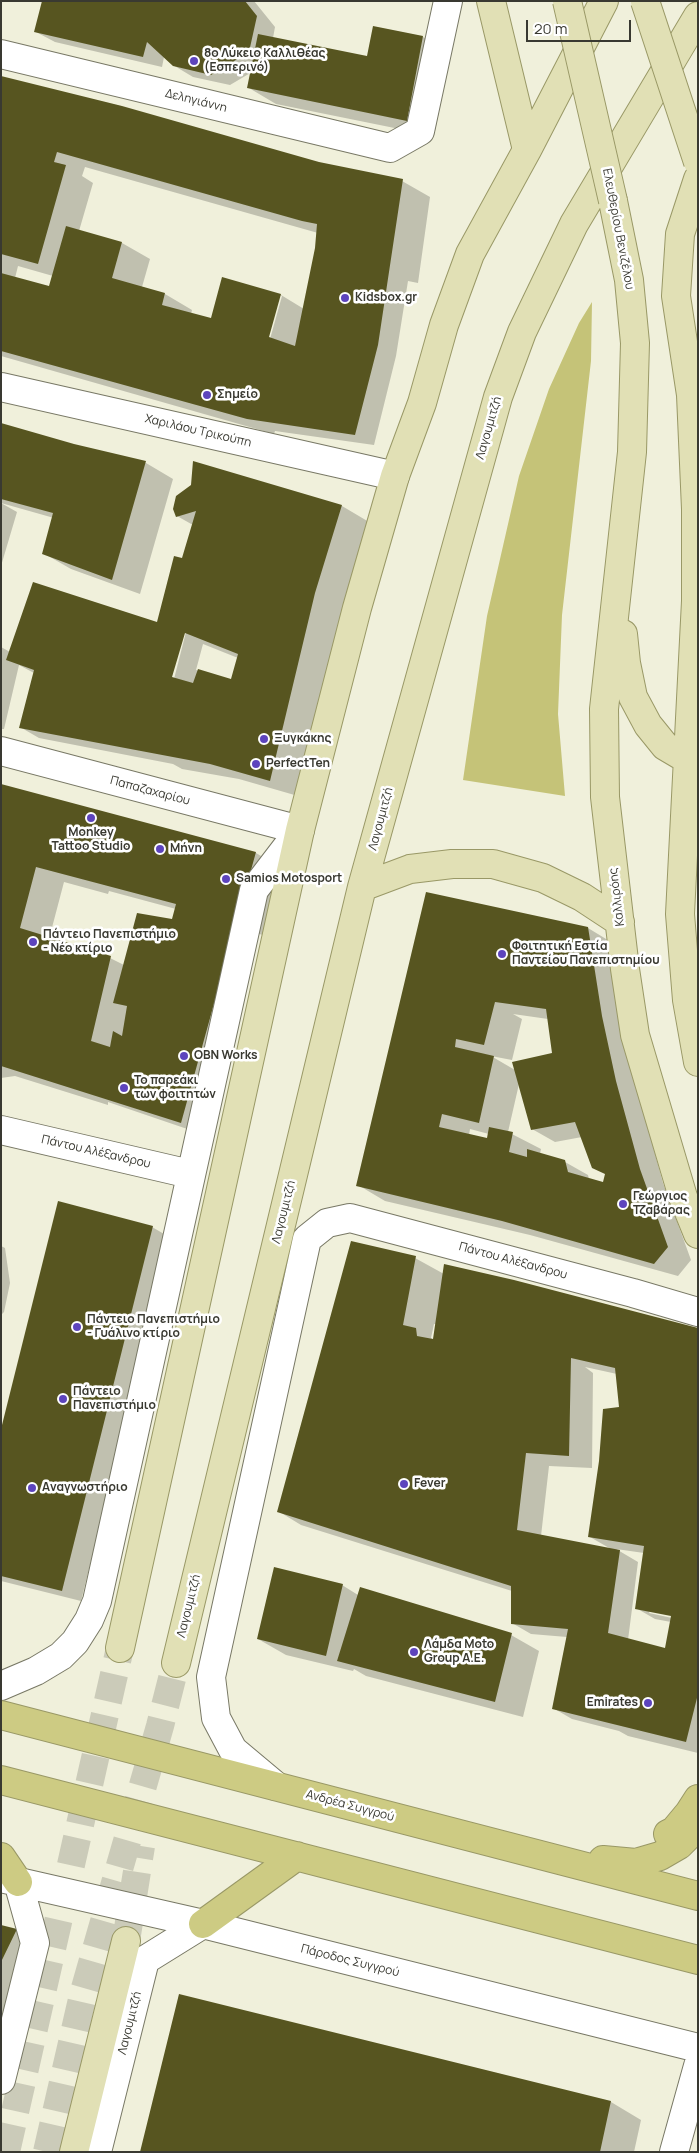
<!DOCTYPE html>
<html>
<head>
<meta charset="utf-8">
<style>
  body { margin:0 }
  #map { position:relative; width:699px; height:2153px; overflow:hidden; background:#f0f0db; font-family:Manrope,sans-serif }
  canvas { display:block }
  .frame { position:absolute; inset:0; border:2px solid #393931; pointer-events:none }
  .scale { position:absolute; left:526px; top:20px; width:105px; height:22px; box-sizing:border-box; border:2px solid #393931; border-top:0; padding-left:6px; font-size:15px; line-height:18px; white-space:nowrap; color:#393931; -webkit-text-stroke:4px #fff; paint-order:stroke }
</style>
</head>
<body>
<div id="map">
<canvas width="699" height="2153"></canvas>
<div class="frame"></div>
<div class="scale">20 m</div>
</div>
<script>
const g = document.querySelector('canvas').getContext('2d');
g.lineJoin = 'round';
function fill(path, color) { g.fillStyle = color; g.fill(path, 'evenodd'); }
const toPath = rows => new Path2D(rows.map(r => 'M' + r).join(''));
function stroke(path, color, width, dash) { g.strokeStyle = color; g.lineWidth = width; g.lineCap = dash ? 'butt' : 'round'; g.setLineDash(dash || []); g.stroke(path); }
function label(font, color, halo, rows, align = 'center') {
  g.font = font + ' Manrope,sans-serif'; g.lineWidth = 5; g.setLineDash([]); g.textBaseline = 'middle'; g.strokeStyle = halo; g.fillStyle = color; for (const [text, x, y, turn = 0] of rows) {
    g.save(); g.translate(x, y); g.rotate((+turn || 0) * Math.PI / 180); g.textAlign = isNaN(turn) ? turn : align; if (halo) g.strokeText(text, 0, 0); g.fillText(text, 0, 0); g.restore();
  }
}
fill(toPath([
  [592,302,591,361,562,615,558,714,565,796,463,780,487,616,519,476,549,389,579,323]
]), '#c5c378');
fill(toPath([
  [43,1,254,1,275,27,273,38,368,57,374,27,423,37,451,53,434,136,276,104,249,88,252,72,230,85,193,77,173,65,164,57,162,67,55,42,36,32],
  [1,77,122,108,318,164,402,181,430,197,418,283,408,281,396,356,374,445,275,431,274,434,1,356],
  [85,167,318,233,316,248,321,251,316,250,304,309,281,295,223,279,212,320,191,314,192,310,165,294,142,287,150,259,122,243,79,231,93,183,82,176],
  [18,266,53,276,50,288,15,278],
  [279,295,282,296,270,339,268,339],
  [1,425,73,446,146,463,173,479,140,594,71,569,43,553,54,518,1,503],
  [1,503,17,512,1,566],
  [342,506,369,522,298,796,239,779,182,769,173,764,39,738,20,727,34,673,19,665,4,729,1,729,1,647,10,652,169,629,183,560,193,525,177,516,174,509],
  [184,631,186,632,174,679,171,679],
  [203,644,238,658,232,681,196,670],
  [1,786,256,853,283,869,266,936,256,933,199,1133,108,1102,108,1105,15,1076,1,1078],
  [64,882,108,894,109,891,176,909,173,920,124,965,110,958,49,939],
  [427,894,588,928,611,942,639,1095,663,1183,691,1260,678,1276,530,1235,385,1201,358,1185],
  [513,1014,548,1019,553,1054,515,1070,491,1056,512,1060,522,1019],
  [519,1084,532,1129,555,1142,582,1137,593,1167,606,1174,604,1184,589,1179,588,1175,565,1162,540,1154,541,1149,508,1132],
  [470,1129,489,1134,488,1140,469,1135],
  [152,1227,171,1238,81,1601,1,1581,1,1434],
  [1,1246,5,1248,10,1283,4,1312,1,1315],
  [415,1258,444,1274,698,1330,698,1753,628,1736,619,1731,572,1719,553,1708,567,1637,531,1634,512,1623,512,1591,301,1525,278,1511],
  [434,1324,436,1324,434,1340,431,1338],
  [585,1367,617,1374,620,1409,590,1537,611,1549,541,1536,549,1466,592,1468,593,1373],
  [616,1549,644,1553,636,1608,655,1619,671,1622,666,1649,628,1640,638,1562],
  [650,1611,672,1615,672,1618,649,1613],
  [342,1585,358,1595,511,1635,539,1651,523,1717,366,1676,354,1669,353,1671,286,1655,258,1639],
  [1,1926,17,1930,45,1946,1,2036],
  [179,1996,611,2102,641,2120,634,2152,141,2152]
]), '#0003');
fill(toPath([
  [42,1,245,1,257,16,249,52,211,75,173,66,147,42,143,57,34,32],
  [373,26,423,36,407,121,247,88,258,34,367,56],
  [1,76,122,106,319,162,403,179,378,345,355,435,247,419,1,351,1,273,49,286,66,226,122,242,112,278,165,293,162,305,211,318,222,277,281,294,269,337,295,346,315,248,317,224,302,221,57,152,54,162,66,165,38,264,1,254],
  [1,423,74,444,146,461,112,580,42,554,53,513,1,499],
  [193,461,342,505,315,593,270,781,210,764,19,728,34,670,6,660,33,582,157,622,174,556,182,558,196,511,176,517,173,509,176,496,191,485],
  [185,633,238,654,231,679,198,669,193,683,172,677],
  [1,784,256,852,181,1123,1,1066],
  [36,867,176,904,172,919,137,913,113,1003,127,1006,122,1036,113,1031,110,1047,91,1041,111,956,20,928],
  [426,892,588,927,602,1016,616,1081,640,1169,668,1247,654,1264,502,1221,356,1186],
  [495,1002,546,1009,552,1053,512,1062,531,1130,575,1122,592,1168,605,1174,603,1182,568,1172,565,1160,527,1149,527,1157,509,1152,513,1132,489,1127,487,1138,439,1127,442,1114,479,1123,494,1056,455,1047,456,1039,484,1045],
  [58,1201,153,1226,62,1591,1,1576,1,1429],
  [351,1241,416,1256,403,1325,416,1328,417,1336,433,1339,444,1264,514,1280,698,1328,698,1694,686,1742,552,1709,568,1629,511,1624,511,1586,277,1512],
  [571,1358,615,1368,619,1407,603,1409,599,1461,588,1537,644,1546,635,1609,671,1616,665,1648,608,1633,620,1550,517,1530,526,1453,569,1456],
  [274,1567,343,1584,326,1656,257,1639],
  [360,1587,512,1633,495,1702,337,1661],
  [1,1925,17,1929,1,1962],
  [179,1994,611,2101,600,2152,140,2152]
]), '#575520');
stroke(toPath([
  [126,1941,141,1846],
  [6,2152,120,1648],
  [47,2152,83,1995,160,1726,176,1663]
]), '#cbcbb9', 28, [28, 14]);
const minor = toPath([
  [1,54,390,148,420,131,448,1],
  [1,387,395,476],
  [1,751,300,830,254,890,97,1601,89,1620,75,1642,61,1656,36,1671,1,1686],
  [1,1130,190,1174],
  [276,1786,233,1750,216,1718,211,1677,307,1239,327,1223,350,1218,633,1293,698,1312],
  [1,1878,203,1924,698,2048],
  [1,2080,35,1943,18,1882],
  [97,2152,145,1960,203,1924],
  [674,2152,698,2066]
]);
const major = toPath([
  [491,1,527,150],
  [698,179,680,234,676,296,691,395,696,509,696,601,680,914,687,1000,698,1062],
  [613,201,629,280,635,343,632,452,604,709,605,797,625,969,635,1035,683,1197,698,1234],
  [623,634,626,663,633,697,648,725,665,746,687,759],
  [362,887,410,869,452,864,493,864,543,878,582,897,620,922],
  [120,1648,300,830,357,608,395,476,422,403,444,325,470,254,527,150,604,1],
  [176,1663,362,887,498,397,522,332,574,224,698,16],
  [74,2152,126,1941]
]);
const highway = toPath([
  [1,1715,698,1896],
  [1,1780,698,1960],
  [668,1834,674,1831,689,1813,698,1799],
  [1,1857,18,1882],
  [603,1860,636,1863,660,1856,679,1845,698,1826],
  [203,1924,297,1856]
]);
stroke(minor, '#787865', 30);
stroke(major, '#999866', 30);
stroke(highway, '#999866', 30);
stroke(minor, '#fff', 28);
stroke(major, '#e1e0b5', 28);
stroke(highway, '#cdcb83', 28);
const majorBridge = toPath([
  [567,1,613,201],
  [645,1,698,162]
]);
stroke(majorBridge, '#999866', 30, []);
stroke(majorBridge, '#e1e0b5', 28);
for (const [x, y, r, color] of [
  [194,61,5,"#5d44bd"],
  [345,298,5,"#5d44bd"],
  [207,395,5,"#5d44bd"],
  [264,739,5,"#5d44bd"],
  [256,764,5,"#5d44bd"],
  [91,818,5,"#5d44bd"],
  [160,849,5,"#5d44bd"],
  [226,879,5,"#5d44bd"],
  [33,942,5,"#5d44bd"],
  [502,954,5,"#5d44bd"],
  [184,1056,5,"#5d44bd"],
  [124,1088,5,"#5d44bd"],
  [623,1204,5,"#5d44bd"],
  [77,1327,5,"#5d44bd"],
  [63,1399,5,"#5d44bd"],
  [404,1484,5,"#5d44bd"],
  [32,1488,5,"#5d44bd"],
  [414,1652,5,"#5d44bd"],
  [648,1703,5,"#5d44bd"]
]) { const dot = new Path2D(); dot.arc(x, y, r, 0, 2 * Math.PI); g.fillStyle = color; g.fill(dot); stroke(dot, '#fff', 2); }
label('bold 12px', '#393931', '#fff', [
  ["8ο Λύκειο Καλλιθέας",204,54],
  ["(Εσπερινό)",204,68],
  ["Kidsbox.gr",355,298],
  ["Σημείο",217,395],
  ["Ξυγκάκης",274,739],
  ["PerfectTen",266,764],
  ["Monkey",91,833,"center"],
  ["Tattoo Studio",91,847,"center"],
  ["Μήνη",170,849],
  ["Samios Motosport",236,879],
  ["Πάντειο Πανεπιστήμιο",43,935],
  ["- Νέο κτίριο",43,949],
  ["Φοιτητική Εστία",512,947],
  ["Παντείου Πανεπιστημίου",512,961],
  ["OBN Works",194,1056],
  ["Το παρεάκι",134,1081],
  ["των φοιτητών",134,1095],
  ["Γεώργιος",633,1197],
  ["Τζαβάρας",633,1211],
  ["Πάντειο Πανεπιστήμιο",87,1320],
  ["- Γυάλινο κτίριο",87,1334],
  ["Πάντειο",73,1392],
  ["Πανεπιστήμιο",73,1406],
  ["Fever",414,1484],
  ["Aναγνωστήριο",42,1488],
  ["Λάμδα Moto",424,1645],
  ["Group Α.Ε.",424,1659],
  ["Emirates",638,1703,"right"]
], 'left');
label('12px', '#393931', '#fff', [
  ["Δεληγιάννη",196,101,14],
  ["Ελευθερίου Βενιζέλου",618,229,79],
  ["Λαγουμιτζή",489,428,-74],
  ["Χαριλάου Τρικούπη",198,431,13],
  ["Παπαζαχαρίου",150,791,15],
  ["Λαγουμιτζή",381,819,-75],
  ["Καλλιρόης",617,897,-97],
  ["Πάντου Αλέξανδρου",96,1152,13],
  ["Λαγουμιτζή",284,1212,-76],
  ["Πάντου Αλέξανδρου",513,1261,15],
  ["Λαγουμιτζή",189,1606,-76],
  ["Ανδρέα Συγγρού",350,1806,15],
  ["Πάροδος Συγγρού",350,1961,14],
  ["Λαγουμιτζή",130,2023,-76]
]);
</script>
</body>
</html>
